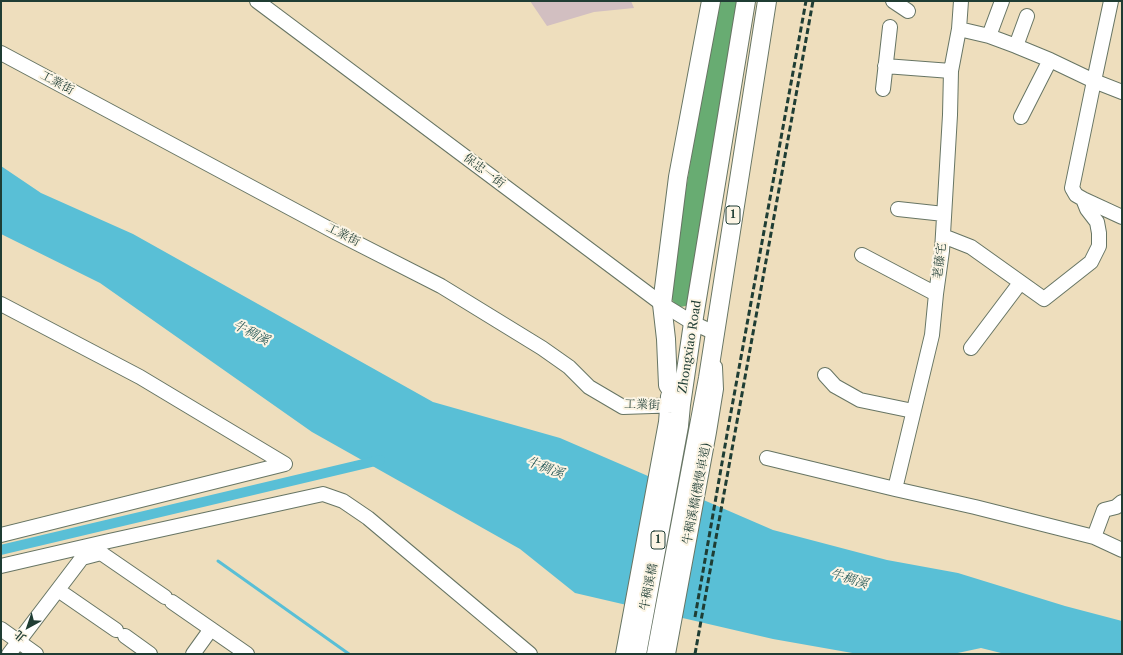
<!DOCTYPE html>
<html>
<head>
<meta charset="utf-8">
<style>
  body { margin:0 }
  #map { position:relative; width:1123px; height:655px; overflow:hidden; background:#eedebd; font-family:"Libre Caslon Text","Noto Serif TC",serif }
  canvas { display:block }
  .frame { position:absolute; inset:0; border:2px solid #1f3d34; pointer-events:none }
  .north { position:absolute; left:8px; top:607px; width:40px; height:40px; -webkit-text-stroke:3px #fcf5e5; paint-order:stroke; rotate:220deg; font-size:11px; font-weight:700; line-height:16px; text-align:center; color:#1f3d34 }
  .north::after { content:''; display:block; margin:auto; width:14px; height:18px; background:#1f3d34; clip-path:polygon(50% 0,100% 100%,50% 72%,0 100%) }
</style>
</head>
<body>
<div id="map">
<canvas width="1123" height="655"></canvas>
<div class="frame"></div>
<div class="north">北</div>
</div>
<script>
const g = document.querySelector('canvas').getContext('2d');
g.lineJoin = 'round';
function fill(path, color) { g.fillStyle = color; g.fill(path, 'evenodd'); }
const toPath = rows => new Path2D(rows.map(r => 'M' + r).join(''));
function stroke(path, color, width, dash) { g.strokeStyle = color; g.lineWidth = width; g.lineCap = dash ? 'butt' : 'round'; g.setLineDash(dash || []); g.stroke(path); }
function label(font, color, halo, rows, align = 'center') {
  g.font = font + ' "Libre Caslon Text","Noto Serif TC",serif'; g.lineWidth = 4; g.setLineDash([]); g.textBaseline = 'middle'; g.strokeStyle = halo; g.fillStyle = color; for (const [text, x, y, turn = 0] of rows) {
    g.save(); g.translate(x, y); g.rotate((+turn || 0) * Math.PI / 180); g.textAlign = isNaN(turn) ? turn : align; if (halo) g.strokeText(text, 0, 0); g.fillText(text, 0, 0); g.restore();
  }
}
fill(toPath([
  [530,1,631,1,634,8,594,12,547,26]
]), '#d2bfc1');
fill(toPath([
  [718,1,738,1,690,302,686,306,680,307,674,303,670,296,672,274,703,86]
]), '#68ac72');
fill(toPath([
  [1,166,41,193,133,234,433,402,560,438,773,530,887,560,958,573,1065,606,1122,621,1122,654,1005,654,981,648,953,654,858,654,773,639,575,593,520,549,312,432,100,283,1,234]
]), '#59bfd6');
stroke(toPath([
  [218,561,349,654]
]), '#59bfd6', 3);
stroke(toPath([
  [1,550,380,460]
]), '#59bfd6', 10);
const minor = toPath([
  [257,1,662,304,693,323,715,333,715,343],
  [893,1,908,11],
  [1111,1,1094,81,1122,92],
  [959,29,989,36,1016,46,1050,60,1094,81,1072,188,1076,195,1083,199,1122,217],
  [989,36,1002,1],
  [1016,46,1027,16],
  [1,53,335,232,441,286,542,348,569,367,589,387,623,407,681,405],
  [885,66,951,71],
  [883,89,890,27],
  [1021,117,1050,60],
  [898,209,944,214],
  [943,236,971,247,1044,299,1091,262,1099,246,1099,233,1097,222,1087,209,1083,199],
  [862,255,936,294],
  [1,304,140,377,285,464,1,535],
  [971,348,1020,283],
  [825,375,835,386,860,400,913,411],
  [767,458,895,489,975,507,1094,537,1122,550],
  [895,489,932,335,936,294,942,251,950,115,951,71,959,29,961,1],
  [1094,537,1104,510,1116,507,1122,502],
  [1,566,109,541,323,494,343,501,368,518,530,654],
  [58,590,116,630],
  [172,602,247,654],
  [1,629,36,654],
  [125,636,150,654],
  [9,654,82,558,101,553,165,597],
  [193,654,211,629],
  [623,654,666,422,668,396],
  [668,654,709,432,716,389,715,367]
]);
const major = toPath([
  [681,405,668,385,666,339,662,304,678,177,711,1],
  [637,654,679,426,681,405,693,323,746,1],
  [656,654,708,378,767,1]
]);
stroke(minor, '#677564', 16);
stroke(major, '#677564', 20);
stroke(minor, '#fff', 14);
stroke(major, '#fff', 18);
stroke(toPath([
  [695,617,729,423,806,1],
  [695,654,813,1]
]), '#1f3d34', 3, [6, 3]);
for (const [x, y, w] of [
  [733,215,14],
  [658,540,14]
]) { const box = new Path2D(); box.roundRect(x - w / 2, y - 9, w, 18, 3); g.fillStyle = '#fcf5e5'; g.fill(box); stroke(box, '#1f3d34', 1); }
label('bold 11px', '#1f3d34', null, [
  ["1",733,215],
  ["1",658,540]
]);
label('12px', '#1f3d34', '#fcf5e5', [
  ["工業街",57,83,28],
  ["保忠一街",484,171,37],
  ["工業街",343,235,27],
  ["荖藤宅",940,261,-83],
  ["Zhongxiao Road",690,347,-81],
  ["工業街",642,405,2],
  ["牛稠溪橋(機慢車道)",697,494,-79],
  ["牛稠溪橋",649,587,-79]
]);
label('italic 13px', '#2e5e5c', '#fcf5e5', [
  ["牛稠溪",251,333,27],
  ["牛稠溪",545,468,20],
  ["牛稠溪",849,579,17]
]);
</script>
</body>
</html>
